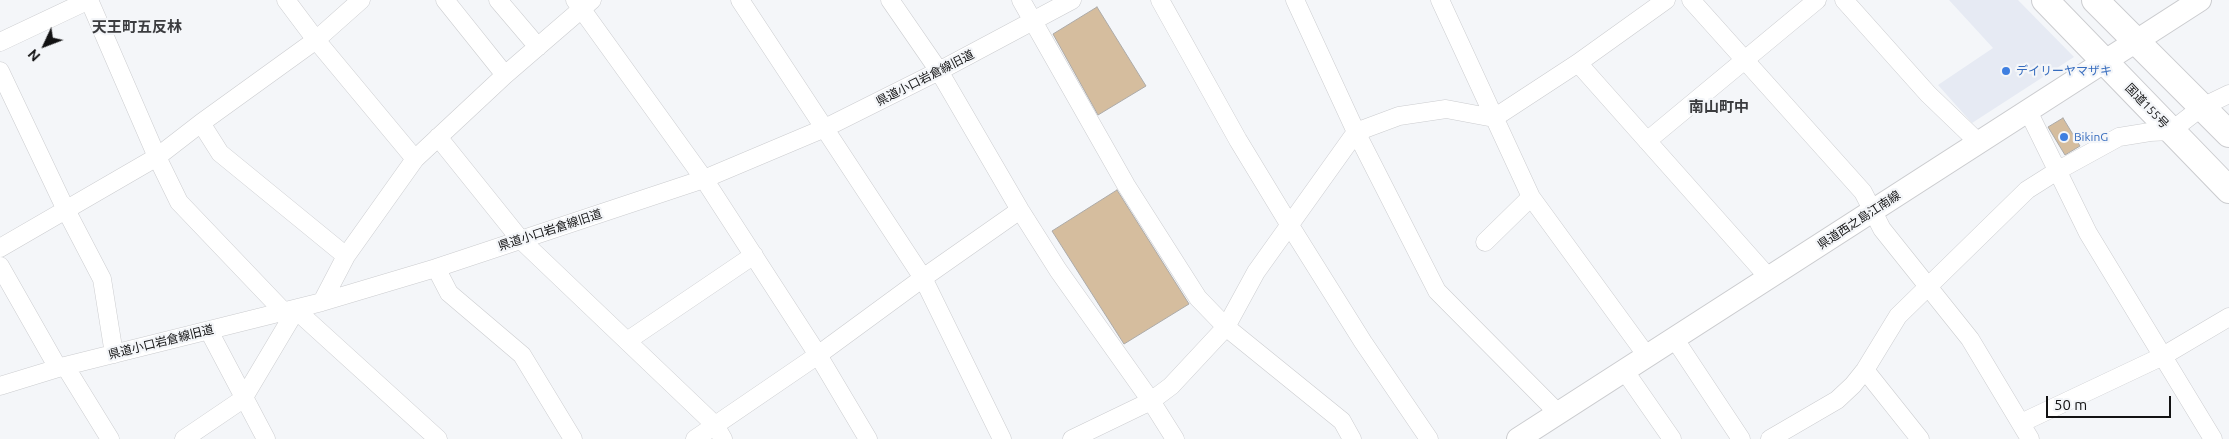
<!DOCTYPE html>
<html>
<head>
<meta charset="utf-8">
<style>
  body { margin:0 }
  #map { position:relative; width:2229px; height:439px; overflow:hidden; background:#f4f6f9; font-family:Ubuntu,sans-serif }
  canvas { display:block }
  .north { position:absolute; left:20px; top:20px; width:50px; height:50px; -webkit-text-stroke:4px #f4f6f9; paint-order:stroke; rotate:227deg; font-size:14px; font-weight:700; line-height:20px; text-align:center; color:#121213 }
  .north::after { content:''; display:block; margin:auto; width:18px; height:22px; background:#121213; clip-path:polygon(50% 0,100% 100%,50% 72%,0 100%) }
  .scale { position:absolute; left:2046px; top:396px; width:125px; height:22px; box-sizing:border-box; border:2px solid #121213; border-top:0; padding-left:6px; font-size:15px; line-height:18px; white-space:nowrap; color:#121213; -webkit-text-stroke:4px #f4f6f9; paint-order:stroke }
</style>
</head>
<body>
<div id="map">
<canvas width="2229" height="439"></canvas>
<div class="north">N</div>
<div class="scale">50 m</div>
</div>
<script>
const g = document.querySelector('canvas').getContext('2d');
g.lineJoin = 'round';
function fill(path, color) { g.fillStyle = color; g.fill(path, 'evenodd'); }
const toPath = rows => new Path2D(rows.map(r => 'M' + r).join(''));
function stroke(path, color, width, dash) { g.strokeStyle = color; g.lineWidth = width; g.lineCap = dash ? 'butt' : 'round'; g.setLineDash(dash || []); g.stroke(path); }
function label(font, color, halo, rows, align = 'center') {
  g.font = font + ' Ubuntu,"Noto Sans JP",sans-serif'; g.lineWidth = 4.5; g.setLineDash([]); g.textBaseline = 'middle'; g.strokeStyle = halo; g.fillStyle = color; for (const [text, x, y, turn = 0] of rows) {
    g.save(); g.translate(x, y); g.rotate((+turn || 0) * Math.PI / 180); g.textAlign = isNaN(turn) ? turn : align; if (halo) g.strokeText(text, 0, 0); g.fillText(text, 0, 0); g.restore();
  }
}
fill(toPath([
  [1949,0,2018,0,2074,57,1972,123,1938,85,1993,48]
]), '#e6eaf3');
const building = toPath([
  [1097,7,1146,86,1098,115,1053,34,1097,7],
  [2063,118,2080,146,2065,155,2048,127,2063,118],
  [1117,190,1189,304,1124,344,1052,231,1117,190]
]);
fill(building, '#d5bd9e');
stroke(building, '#acaaa8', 1);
const minor = toPath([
  [89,0,157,157,179,202,284,312],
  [286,0,316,40,415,159],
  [445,0,505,75],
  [498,0,538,47],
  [575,0,704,179,818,355,868,439],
  [740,0,923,278,1002,439],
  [890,0,939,71,1020,210,1058,270,1151,401,1175,439],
  [1021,0,1126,185,1198,298,1226,327,1342,421,1352,439],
  [1160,0,1238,140,1289,224,1363,342,1429,439],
  [1295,0,1356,132,1437,291,1558,413],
  [1440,0,1531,197,1647,356],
  [1691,0,1863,192,1882,229,1970,339,2030,439],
  [1844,0,1928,94,1979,143],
  [0,42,89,0],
  [1578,63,1769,278],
  [0,71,66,210,102,279,114,354],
  [2028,111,2088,233,2213,439],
  [201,123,220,153,346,256],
  [438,137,520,239,715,425,723,439],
  [1647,141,1817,0],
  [1485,242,1531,197],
  [0,248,157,157,201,123,316,40,361,0],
  [0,266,58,368],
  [436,268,449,293,522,355,573,439],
  [322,302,346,256,415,159,505,75,592,0],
  [209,331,266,439],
  [1674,338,1741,439],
  [627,341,754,255],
  [65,366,110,439],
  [1624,370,1672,439],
  [1865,370,1920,439],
  [0,386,65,366,322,302,436,268,704,179,825,128,939,71,1072,0],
  [2021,423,2163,356,2229,317],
  [184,439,243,399,296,310,438,439],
  [695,439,818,355,923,278,1020,210],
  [1072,439,1151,401,1171,386,1226,327,1256,272,1356,132,1399,116,1446,109,1494,118,1578,63,1666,0],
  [1770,439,1837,400,1853,385,1865,370,1898,316,2027,190,2057,171,2119,137,2150,132,2171,131,2202,107,2229,94]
]);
const major = toPath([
  [1518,439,2200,0]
]);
const highway = toPath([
  [2045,0,2229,190],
  [2095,0,2229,134]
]);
stroke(minor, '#cbcccf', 19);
stroke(major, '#cbcccf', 24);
stroke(highway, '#cbcccf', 28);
stroke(minor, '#fff', 18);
stroke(major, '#fff', 22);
stroke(highway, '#fff', 26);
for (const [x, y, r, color] of [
  [2006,71,5,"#3f7fe0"],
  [2064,137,5,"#3f7fe0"]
]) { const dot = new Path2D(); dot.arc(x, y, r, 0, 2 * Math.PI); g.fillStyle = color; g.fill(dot); stroke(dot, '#f4f6f9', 2); }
label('12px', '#366cbe', '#f4f6f9', [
  ["デイリーヤマザキ",2016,71],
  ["BikinG",2074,137]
], 'left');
label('12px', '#121213', '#f4f6f9', [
  ["県道小口岩倉線旧道",925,78,-27],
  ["国道155号",2147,106,46],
  ["県道西之島江南線",1859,220,-33],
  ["県道小口岩倉線旧道",550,230,-18],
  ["県道小口岩倉線旧道",161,342,-14]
]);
label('bold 15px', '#3b3c3f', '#f4f6f9', [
  ["天王町五反林",137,27],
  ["南山町中",1719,107]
]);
</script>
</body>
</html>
